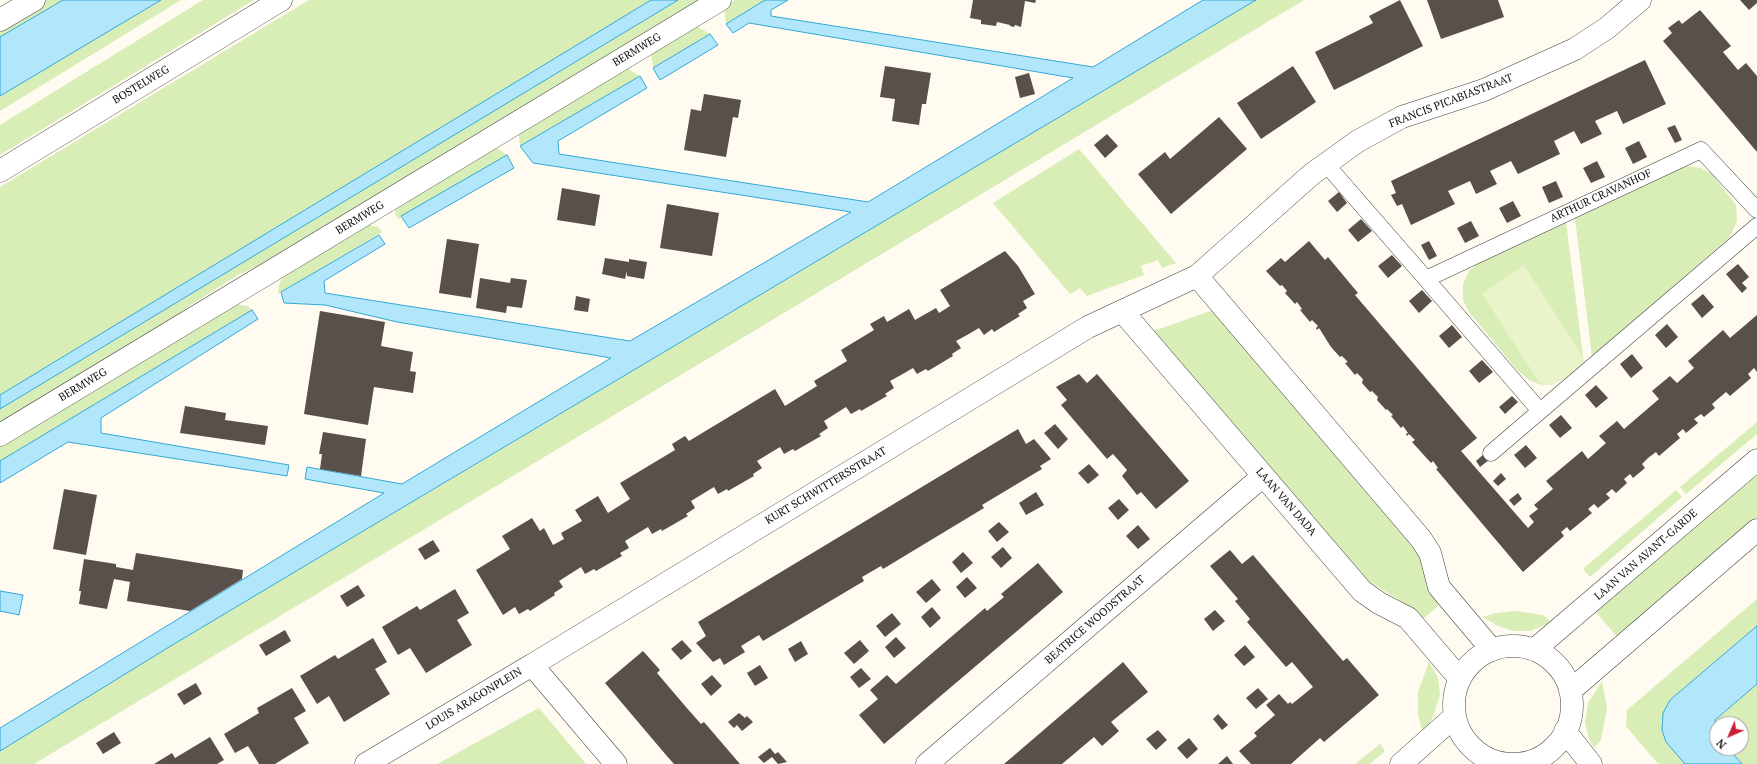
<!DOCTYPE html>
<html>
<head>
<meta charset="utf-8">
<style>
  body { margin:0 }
  #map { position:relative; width:1757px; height:764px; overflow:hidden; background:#fffbf1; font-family:"PT Serif",serif }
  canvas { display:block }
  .north { position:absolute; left:1709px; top:716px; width:40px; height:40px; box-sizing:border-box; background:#fff; border:1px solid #9f9f9f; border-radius:50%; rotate:225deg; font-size:11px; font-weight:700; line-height:16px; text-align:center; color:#0f0f0f }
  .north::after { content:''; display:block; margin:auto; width:14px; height:18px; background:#cb1c38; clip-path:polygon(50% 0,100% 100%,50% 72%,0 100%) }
</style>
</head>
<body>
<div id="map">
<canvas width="1757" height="764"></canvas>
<div class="north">N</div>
</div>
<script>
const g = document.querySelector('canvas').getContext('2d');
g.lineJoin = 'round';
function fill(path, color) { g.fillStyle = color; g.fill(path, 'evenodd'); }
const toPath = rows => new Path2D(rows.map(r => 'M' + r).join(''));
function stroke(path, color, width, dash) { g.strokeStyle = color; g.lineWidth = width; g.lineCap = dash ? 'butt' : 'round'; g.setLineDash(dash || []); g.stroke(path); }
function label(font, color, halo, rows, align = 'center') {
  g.font = font + ' "PT Serif",serif'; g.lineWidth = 4; g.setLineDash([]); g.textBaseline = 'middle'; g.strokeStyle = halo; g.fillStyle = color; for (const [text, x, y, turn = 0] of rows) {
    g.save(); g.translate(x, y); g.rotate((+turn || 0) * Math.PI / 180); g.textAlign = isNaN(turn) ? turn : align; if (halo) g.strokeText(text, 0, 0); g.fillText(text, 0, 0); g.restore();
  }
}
fill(toPath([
  [46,0,63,0,0,37,0,28],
  [161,0,181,0,0,111,0,96],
  [203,0,254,0,0,155,0,125],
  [309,0,651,0,0,395,0,187],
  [678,0,706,0,296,248,238,275,186,308,152,336,0,427,0,409],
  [735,0,765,0,726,24,724,7],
  [1256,0,1304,0,34,764,0,764,0,751,169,647],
  [694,25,710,34,653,68,651,51],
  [625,67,640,76,520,146,518,130],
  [494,146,507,155,398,219,395,214,396,208],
  [1079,149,1176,263,1162,268,1158,260,1141,266,1144,275,1087,296,1080,288,1070,294,993,203],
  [1685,166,1701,168,1712,174,1736,205,1737,221,1730,237,1592,357,1575,218],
  [1566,222,1584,364,1552,385,1541,385,1529,380,1517,370,1469,312,1463,300,1463,284,1469,271,1479,263],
  [365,224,378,227,382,232,278,294,279,285,283,274],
  [233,304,248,306,252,310,0,461,0,444],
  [1214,310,1417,551,1441,603,1422,620,1404,603,1367,580,1153,331],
  [1757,422,1757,434,1686,494,1680,487],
  [1757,474,1757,517,1617,637,1596,612],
  [1676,490,1682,497,1590,577,1583,569],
  [1757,599,1757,626,1670,700,1661,721,1666,742,1685,764,1658,764,1626,726,1627,710],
  [1515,611,1543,615,1551,622,1531,631,1514,631,1498,626,1483,617,1496,613],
  [1429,662,1438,678,1440,695,1432,719,1428,726,1422,731,1418,714,1418,692],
  [1602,681,1607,708,1601,740,1594,748,1589,739,1585,723,1588,703],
  [1757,684,1757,764,1742,764,1728,748,1741,748,1741,724,1717,724,1717,735,1715,720],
  [539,708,586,764,437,764],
  [1380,744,1385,751,1370,764,1355,764]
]), '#d9edb7');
fill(toPath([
  [1524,265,1583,357,1584,364,1567,378,1552,385,1541,385,1482,294]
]), '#eaf4ca');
const water = toPath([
  [63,0,161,0,0,96,0,37,63,0],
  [651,0,678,0,0,409,0,395,651,0],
  [765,0,788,0,771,10,771,16,1093,67,1203,0,1256,0,437,487,169,647,0,751,0,728,384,493,305,479,307,467,402,484,611,358,397,322,325,305,284,303,281,292,379,235,385,244,324,281,325,293,630,341,851,212,533,163,520,146,640,76,647,88,558,141,559,154,868,202,1073,78,749,23,733,33,726,24,765,0],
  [710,34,718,45,660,80,653,68,710,34],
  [507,155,514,168,409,228,401,216,507,155],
  [252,310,258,319,101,418,101,433,289,465,287,476,68,442,0,483,0,461,252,310],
  [0,591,23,595,19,615,0,611,0,591],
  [1757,626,1757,684,1715,720,1717,748,1728,748,1742,764,1685,764,1666,742,1662,730,1663,713,1670,700,1757,626]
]);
fill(water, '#b2e7fb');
stroke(water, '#33a8d7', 1);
fill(toPath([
  [973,0,1036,0,1035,3,1025,1,1021,27,1015,25,1014,27,1010,26,1010,25,997,22,996,26,981,24,981,20,970,18],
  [1400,0,1423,46,1334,90,1315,52,1373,23,1369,16],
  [1427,0,1498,0,1504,17,1441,39],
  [1740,0,1757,0,1757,3,1749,10],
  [1700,10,1731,46,1723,52,1738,70,1746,63,1757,76,1757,152,1663,41,1672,33,1668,28,1679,20,1682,24],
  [1645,60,1666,104,1623,124,1617,111,1595,121,1602,134,1581,144,1574,131,1554,141,1560,154,1518,174,1511,161,1490,171,1497,184,1476,194,1470,181,1448,191,1455,204,1411,225,1402,204,1397,206,1391,195,1396,193,1391,181],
  [885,66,931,73,926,104,922,104,919,125,892,121,895,99,880,97],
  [1293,66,1316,102,1261,139,1237,103],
  [1029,73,1035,94,1020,98,1015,77],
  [704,94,741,100,738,118,733,117,726,157,684,150,691,109,701,111],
  [1219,117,1247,149,1171,214,1138,174,1165,152,1170,159],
  [1675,125,1682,140,1675,143,1667,128],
  [1107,134,1118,146,1105,158,1094,145],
  [1639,141,1647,157,1633,164,1625,148],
  [1597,161,1605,177,1591,183,1583,168],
  [1556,181,1563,197,1549,203,1542,187],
  [562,188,600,195,595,226,557,220],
  [1339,192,1347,203,1337,212,1328,201],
  [1513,201,1521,216,1507,223,1499,208],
  [667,204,719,213,712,256,660,248],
  [1361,219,1372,231,1358,242,1348,230],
  [1471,221,1479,236,1465,243,1457,228],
  [447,239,479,244,471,298,439,293],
  [1309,241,1325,260,1328,257,1358,293,1355,295,1477,438,1461,451,1528,528,1534,522,1529,516,1538,509,1534,505,1553,489,1546,481,1582,451,1588,459,1606,443,1599,436,1617,421,1624,429,1659,399,1652,391,1670,376,1677,383,1694,368,1688,361,1723,330,1730,338,1757,315,1757,372,1754,368,1748,374,1751,378,1730,396,1726,392,1712,404,1715,408,1704,417,1701,414,1694,419,1698,423,1686,433,1683,429,1677,434,1680,438,1659,456,1656,452,1648,458,1642,464,1645,468,1633,478,1630,474,1624,479,1627,483,1616,493,1612,489,1606,494,1610,498,1598,508,1594,504,1588,509,1592,513,1570,531,1567,527,1561,532,1564,536,1523,572,1436,469,1438,468,1433,461,1431,463,1412,442,1415,440,1409,434,1407,436,1406,434,1408,433,1403,426,1401,428,1391,416,1393,415,1387,409,1386,410,1377,400,1378,397,1372,391,1370,392,1362,383,1363,379,1357,373,1355,375,1345,363,1348,362,1342,356,1340,357,1331,347,1319,328,1317,330,1316,328,1318,326,1312,320,1310,322,1300,310,1302,309,1297,302,1295,304,1285,293,1287,291,1282,285,1280,286,1266,271,1281,258,1285,262],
  [1429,241,1437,256,1429,260,1421,245],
  [1005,251,1018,266,1035,294,1023,301,1027,308,1018,314,1020,316,994,332,992,329,984,335,979,328,967,335,956,341,961,348,952,354,953,356,928,371,926,369,917,374,913,368,901,375,890,381,894,388,885,394,887,396,861,411,860,409,851,414,846,407,824,421,828,428,819,434,821,436,795,451,793,449,784,454,780,447,770,453,757,461,762,468,753,474,754,476,728,491,727,489,718,494,714,487,691,501,695,508,686,514,688,516,662,531,661,529,652,534,648,527,625,541,629,548,620,553,622,556,596,571,594,569,585,574,581,567,559,581,563,587,554,593,555,595,530,611,528,609,519,614,515,607,503,615,476,570,510,549,502,536,532,518,540,531,544,528,553,545,564,539,561,533,582,521,575,510,598,496,608,513,630,499,620,483,675,450,672,444,685,436,689,441,775,389,785,406,817,386,814,381,847,361,841,350,874,330,870,324,884,316,887,322,909,309,915,320,936,308,939,313,950,306,940,290],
  [1392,255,1402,266,1388,278,1378,266],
  [605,258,629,262,629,259,647,262,644,279,627,276,627,271,625,279,602,274],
  [1738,264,1749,277,1742,283,1747,288,1742,293,1726,274],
  [480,278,510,283,511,278,527,280,522,308,507,306,506,313,476,308],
  [1422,290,1432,301,1419,313,1409,301],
  [1703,294,1714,307,1702,318,1691,304],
  [576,296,590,299,588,312,574,310],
  [320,311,385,322,381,346,413,352,410,371,416,372,413,393,374,387,368,425,304,414],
  [1667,324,1678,337,1666,348,1655,335],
  [1452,325,1462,337,1449,348,1439,336],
  [1632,354,1643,368,1631,378,1620,364],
  [1482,360,1493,372,1479,383,1469,371],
  [1079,374,1087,383,1097,374,1189,481,1156,509,1141,492,1137,495,1122,476,1127,470,1113,454,1107,459,1061,405,1067,400,1056,387],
  [1596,385,1608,398,1596,408,1585,395],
  [1512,396,1518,402,1505,414,1499,407],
  [185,406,226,413,225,420,268,426,265,445,180,433],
  [1561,415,1572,428,1560,438,1549,425],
  [1055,424,1068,439,1058,449,1044,433],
  [1018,429,1026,444,1034,439,1051,459,1040,466,1042,469,982,505,984,508,883,569,881,566,862,577,864,581,763,641,759,635,741,646,745,652,724,665,720,658,713,662,696,643,706,636,698,622],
  [323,432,366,439,361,476,320,469,322,454,319,454],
  [1526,445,1537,458,1525,468,1514,455],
  [1484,454,1489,460,1480,467,1476,461],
  [1089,464,1099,475,1088,484,1078,473],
  [1501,473,1506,479,1498,486,1493,481],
  [64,489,97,495,86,555,53,549],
  [1036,492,1044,505,1026,515,1019,503],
  [1518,493,1522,499,1514,506,1509,500],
  [1119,499,1129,510,1118,520,1108,508],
  [999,522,1009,532,997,542,988,531],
  [1138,525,1150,539,1138,549,1126,536],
  [433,540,440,551,425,560,418,549],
  [1003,547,1012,558,1001,568,991,557],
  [1230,550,1242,564,1253,555,1343,661,1347,658,1379,695,1324,742,1320,738,1291,764,1251,764,1239,751,1257,736,1254,733,1275,715,1266,705,1279,694,1288,704,1290,702,1292,704,1313,687,1292,662,1286,667,1247,622,1250,619,1235,601,1238,599,1210,566],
  [963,552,973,563,961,573,952,562],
  [136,553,243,570,242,579,190,611,127,601,130,582,114,579,107,609,79,604,81,591,79,591,84,559,116,564,116,567,133,570],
  [1038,563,1063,592,884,744,859,715,878,699,870,690,887,675,896,684,985,608,987,611,1004,597,1001,594],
  [967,577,977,588,965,598,956,587],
  [932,579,941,590,926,603,916,592],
  [358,585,365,596,347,607,340,596],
  [455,589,469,613,457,620,472,645,426,673,410,648,398,655,382,627,417,606,420,610],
  [932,607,941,618,930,628,921,617],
  [1215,610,1225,621,1213,631,1204,619],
  [892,613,901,624,885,637,876,626],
  [285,630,291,641,266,656,259,645],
  [896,637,906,648,894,658,885,647],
  [373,638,387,662,375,669,390,694,344,722,329,696,317,704,300,676,335,655,338,659],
  [682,640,692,651,681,660,671,649],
  [860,640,869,651,854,664,844,653],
  [801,641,808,654,795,662,788,649],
  [1245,645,1255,657,1244,666,1234,655],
  [643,651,660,670,657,673,686,707,701,724,704,722,740,764,674,764,666,755,605,683],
  [1123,662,1148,692,1111,722,1119,731,1102,746,1094,737,1062,764,1004,764],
  [760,665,768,678,755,686,747,673],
  [861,668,871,679,859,688,850,677],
  [712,675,722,686,711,696,701,684],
  [196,683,202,694,184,705,177,694],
  [292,688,306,711,294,718,309,743,275,764,259,764,248,746,235,753,224,734,259,713,257,708],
  [1258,688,1268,699,1256,709,1246,698],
  [739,713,745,718,747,716,753,722,742,731,737,725,734,728,728,722],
  [1218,714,1228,725,1222,730,1213,719],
  [1158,730,1167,740,1156,750,1146,739],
  [114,732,121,743,103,754,96,743],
  [210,737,224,760,217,764,154,764,172,753,175,758],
  [1189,738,1198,749,1187,759,1177,748],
  [770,748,775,754,778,752,787,762,778,764,772,757,764,763,758,757],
  [1227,756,1233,764,1218,764]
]), '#594f4b');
const service = toPath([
  [1325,163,1426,279],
  [1540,411,1426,279,1701,150,1757,210],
  [1491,453,1757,226]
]);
const minor = toPath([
  [0,20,34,0],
  [1197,276,1421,539,1430,553,1439,587,1492,650],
  [1123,312,1362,591,1379,603,1408,618,1460,679],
  [0,435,720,0],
  [532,665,1088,327,1197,276,1312,174,1358,141,1402,117,1484,90,1575,49,1607,28,1640,0],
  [366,764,532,665,616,764],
  [927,764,1263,476]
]);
const tertiary = toPath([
  [0,171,281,0],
  '1454 705a59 59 0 1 1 118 0a59 59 0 1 1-118 0Z',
  [1534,650,1757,460],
  [1570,691,1757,530],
  [1565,731,1591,764],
  [1401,764,1455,716]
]);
stroke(service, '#424242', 17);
stroke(minor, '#424242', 23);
stroke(tertiary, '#424242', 23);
stroke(service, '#fff', 16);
stroke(minor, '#fff', 22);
stroke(tertiary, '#fff', 22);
label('11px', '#0f0f0f', '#fff', [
  ["BERMWEG",637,50,-31],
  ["BOSTELWEG",141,85,-31],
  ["FRANCIS PICABIASTRAAT",1451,101,-21],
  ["ARTHUR CRAVANHOF",1601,196,-25],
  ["BERMWEG",360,218,-31],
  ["BERMWEG",83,385,-31],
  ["KURT SCHWITTERSSTRAAT",826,486,-31],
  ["LAAN VAN DADA",1286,502,49],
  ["LAAN VAN AVANT-GARDE",1646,555,-41],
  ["BEATRICE WOODSTRAAT",1095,620,-41],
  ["LOUIS ARAGONPLEIN",474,699,-31]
]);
</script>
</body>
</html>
